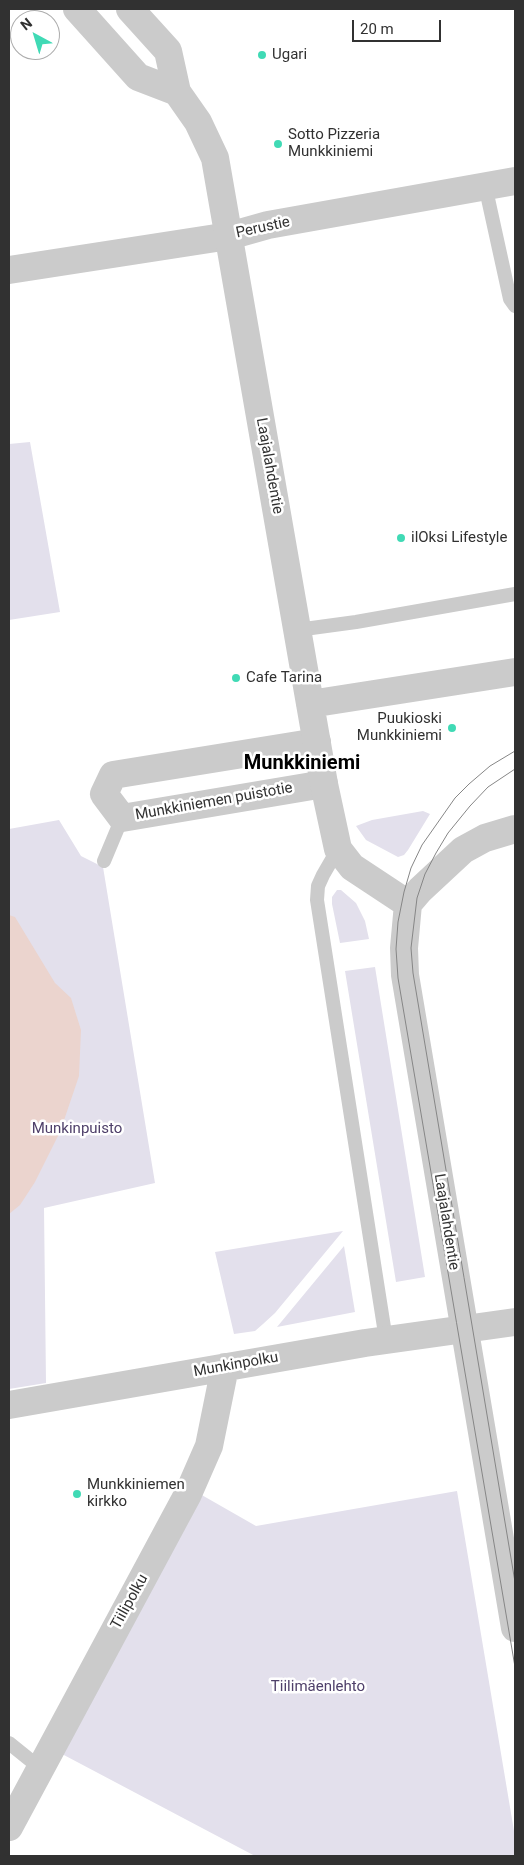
<!DOCTYPE html>
<html>
<head>
<meta charset="utf-8">
<style>
  body { margin:0 }
  #map { position:relative; width:524px; height:1865px; overflow:hidden; background:#fff; font-family:Roboto,sans-serif }
  canvas { display:block }
  .frame { position:absolute; inset:0; border:10px solid #313131; pointer-events:none }
  .north { position:absolute; left:10px; top:10px; width:50px; height:50px; box-sizing:border-box; background:#fff; border:1px solid #adadad; border-radius:50%; rotate:321deg; font-size:14px; font-weight:700; line-height:20px; text-align:center; color:#313131 }
  .north::after { content:''; display:block; margin:auto; width:18px; height:22px; background:#40dab5; clip-path:polygon(50% 0,100% 100%,50% 72%,0 100%) }
  .scale { position:absolute; left:352px; top:20px; width:89px; height:22px; box-sizing:border-box; border:2px solid #313131; border-top:0; padding-left:6px; font-size:15px; line-height:18px; white-space:nowrap; color:#313131; -webkit-text-stroke:4px #fff; paint-order:stroke }
</style>
</head>
<body>
<div id="map">
<canvas width="524" height="1865"></canvas>
<div class="frame"></div>
<div class="north">N</div>
<div class="scale">20 m</div>
</div>
<script>
const g = document.querySelector('canvas').getContext('2d');
g.lineJoin = 'round';
function fill(path, color) { g.fillStyle = color; g.fill(path, 'evenodd'); }
const toPath = rows => new Path2D(rows.map(r => 'M' + r).join(''));
function stroke(path, color, width, dash) { g.strokeStyle = color; g.lineWidth = width; g.lineCap = dash ? 'butt' : 'round'; g.setLineDash(dash || []); g.stroke(path); }
function label(font, color, halo, rows, align = 'center') {
  g.font = font + ' Roboto,sans-serif'; g.lineWidth = 5; g.setLineDash([]); g.textBaseline = 'middle'; g.strokeStyle = halo; g.fillStyle = color; for (const [text, x, y, turn = 0] of rows) {
    g.save(); g.translate(x, y); g.rotate((+turn || 0) * Math.PI / 180); g.textAlign = isNaN(turn) ? turn : align; if (halo) g.strokeText(text, 0, 0); g.fillText(text, 0, 0); g.restore();
  }
}
fill(toPath([
  [30,442,60,612,9,620,9,444],
  [423,811,430,814,408,850,404,855,398,857,366,840,356,826,372,820],
  [59,820,81,856,103,867,155,1183,44,1208,46,1383,9,1389,9,829],
  [337,890,341,890,356,903,365,921,369,939,340,943,332,904,332,897],
  [375,967,425,1277,396,1282,345,971],
  [343,1231,275,1313,263,1324,255,1331,234,1334,215,1252],
  [344,1246,355,1312,277,1327],
  [457,1491,515,1837,515,1856,255,1856,62,1754,200,1494,256,1526]
]), '#e3e0ec');
fill(toPath([
  [9,915,15,917,55,983,71,998,81,1030,79,1076,60,1132,35,1182,20,1205,9,1214]
]), '#ebd4ce');
stroke(toPath([
  [485,185,510,299,515,306],
  [297,630,356,622,515,594],
  [338,849,323,875,318,886,317,900,386,1340],
  [104,861,122,818],
  [9,1743,40,1768]
]), '#cbcbcb', 14);
stroke(toPath([
  [9,270,229,236,268,225,515,181],
  [317,742,113,775,104,794,122,818,324,784],
  [9,1405,365,1343,515,1322],
  [9,1827,188,1494,209,1446,225,1367]
]), '#cbcbcb', 28);
stroke(toPath([
  [77,9,138,77,177,92],
  [130,9,168,51,177,92,198,122,215,158,324,784,338,849,352,867,408,904],
  [310,704,515,672],
  [408,904,404,948,405,975,515,1628],
  [408,904,420,890,463,850,485,838,515,829]
]), '#cbcbcb', 28);
stroke(toPath([
  [515,751,490,766,469,784,455,798,422,845,411,868,404,892,398,922,396,949,398,978,515,1667],
  [515,769,488,787,470,806,448,833,436,853,425,874,417,898,411,948,413,973,515,1582]
]), '#868686', 1);
for (const [x, y, r, color] of [
  [262,55,5,"#40dab5"],
  [278,144,5,"#40dab5"],
  [401,538,5,"#40dab5"],
  [236,678,5,"#40dab5"],
  [452,728,5,"#40dab5"],
  [77,1494,5,"#40dab5"]
]) { const dot = new Path2D(); dot.arc(x, y, r, 0, 2 * Math.PI); g.fillStyle = color; g.fill(dot); stroke(dot, '#fff', 2); }
label('15px', '#313131', '#fff', [
  ["Ugari",272,55],
  ["Sotto Pizzeria",288,135],
  ["Munkkiniemi",288,152],
  ["ilOksi Lifestyle",411,538],
  ["Cafe Tarina",246,678],
  ["Puukioski",442,719,"right"],
  ["Munkkiniemi",442,736,"right"],
  ["Munkkiniemen",87,1485],
  ["kirkko",87,1502]
], 'left');
label('15px', '#313131', '#fff', [
  ["Perustie",263,228,-12],
  ["Laajalahdentie",269,466,80],
  ["Munkkiniemen puistotie",214,802,-10],
  ["Laajalahdentie",446,1222,81],
  ["Munkinpolku",236,1365,-10],
  ["Tiilipolku",130,1602,-61]
]);
label('15px', '#4f406a', '#fff', [
  ["Munkinpuisto",77,1129],
  ["Tiilimäenlehto",318,1687]
]);
label('bold 20px', '#000', '#fff', [
  ["Munkkiniemi",302,764]
]);
</script>
</body>
</html>
